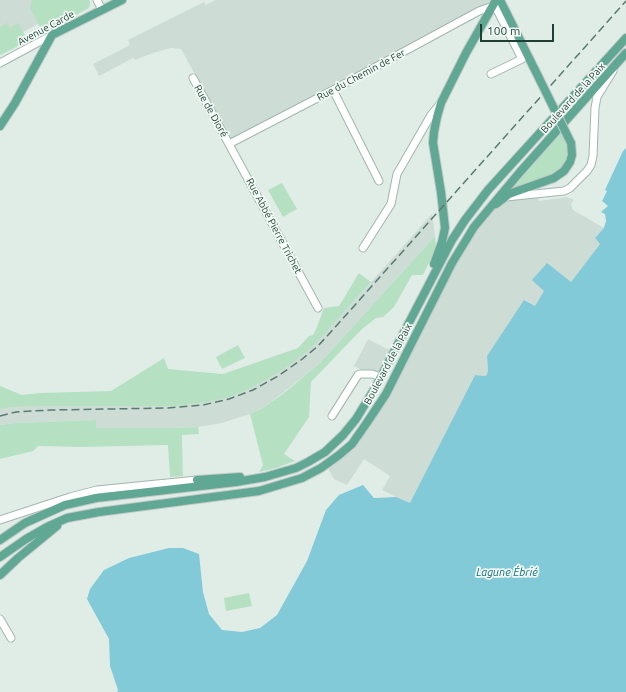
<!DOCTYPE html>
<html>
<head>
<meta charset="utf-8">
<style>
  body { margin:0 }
  #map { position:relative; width:626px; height:692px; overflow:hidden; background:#e0ede7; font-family:Ubuntu,sans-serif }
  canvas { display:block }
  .scale { position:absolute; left:480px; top:24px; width:74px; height:18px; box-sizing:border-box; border:2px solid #1f3f36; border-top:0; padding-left:5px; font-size:12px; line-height:14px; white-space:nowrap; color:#1f3f36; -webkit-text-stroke:3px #f1f9f5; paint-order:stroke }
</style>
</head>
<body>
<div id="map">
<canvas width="626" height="692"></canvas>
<div class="scale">100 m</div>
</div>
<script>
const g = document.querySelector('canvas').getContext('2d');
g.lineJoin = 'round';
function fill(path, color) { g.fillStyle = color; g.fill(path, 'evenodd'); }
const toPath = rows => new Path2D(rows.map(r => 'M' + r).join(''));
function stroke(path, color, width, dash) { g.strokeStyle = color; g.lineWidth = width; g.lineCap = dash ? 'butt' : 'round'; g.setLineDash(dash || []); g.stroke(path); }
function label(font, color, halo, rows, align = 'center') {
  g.font = font + ' Ubuntu,sans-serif'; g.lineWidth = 3.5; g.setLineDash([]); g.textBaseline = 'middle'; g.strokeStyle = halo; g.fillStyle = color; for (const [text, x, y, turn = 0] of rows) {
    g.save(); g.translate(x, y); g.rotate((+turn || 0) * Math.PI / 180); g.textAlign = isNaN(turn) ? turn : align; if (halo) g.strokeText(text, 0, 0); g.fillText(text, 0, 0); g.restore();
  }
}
fill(toPath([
  [0,0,89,0,90,2,89,8,47,30,41,29,38,24,23,32,26,37,24,43,0,55],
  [215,0,491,0,489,4,231,140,181,49,171,48,153,53,135,60,133,58,99,76,93,64,130,45,128,40,204,2,206,5],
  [538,197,539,201,567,197,574,200,571,204,573,210,604,228,595,238,600,244,571,282,544,291,535,306,525,300,487,356,488,371,486,376,475,375,410,504,382,490,390,476,364,459,347,485,334,479,328,468,343,457,388,396,398,379,455,265,471,236,489,212,501,204,506,201],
  [432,214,435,236,321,362,283,393,261,409,250,414,222,423,198,427,175,428,96,428,95,420,15,423,0,425,0,409,12,407,230,397,251,388,273,376,329,329],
  [368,339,391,351,377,378,354,366]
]), '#cedcd6');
fill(toPath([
  [32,0,89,0,90,2,89,8,47,30,41,29,30,8],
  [7,23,10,28,18,23,26,37,24,43,0,55,0,27],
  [561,131,565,141,568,154,563,167,559,171,544,178,508,191],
  [282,183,297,209,283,217,268,190],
  [435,236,436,248,423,275,412,275,394,307,383,317,376,318,361,330,311,382,309,417,284,454,295,461,276,468,259,472,263,465,250,414,261,409,283,394,321,362],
  [359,273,371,282,329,329,312,347,294,362,273,376,251,388,230,397,207,402,174,406,44,406,12,407,0,409,0,386,22,395,40,393,111,391,164,358,168,369,223,374,298,348,309,336,313,335,317,327,324,308,339,306],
  [238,345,245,358,222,369,216,357],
  [96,420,96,428,175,428,198,427,199,434,182,435,183,476,170,477,168,445,82,447,38,446,33,451,0,459,0,425,15,423],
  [249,593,252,606,226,611,224,598]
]), '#b6e0c2');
fill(toPath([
  [626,148,626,692,117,692,118,690,110,666,109,639,87,599,90,589,104,570,129,558,169,548,183,548,199,554,203,592,209,614,222,630,242,632,260,628,277,615,307,561,326,510,339,495,363,485,374,498,396,497,410,503,475,375,486,376,488,371,487,356,524,300,535,306,544,291,532,280,547,263,571,282,600,244,595,238,604,228,606,221,605,214,601,212,608,206,602,201,607,191,605,190,623,151]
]), '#82cad7');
const minor = toPath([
  [97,0,102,10],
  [0,63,52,35],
  [491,74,522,59,494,4],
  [193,78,318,308],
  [333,90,379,181],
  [229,144,333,90,479,11,493,6],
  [506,197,564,191,570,188,587,171,591,165,593,156,595,108,597,97,613,71],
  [363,248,391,204,397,174,431,115,440,104],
  [332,416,358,375,360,374,372,374,381,377],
  [0,520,70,497,97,490,197,480],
  [0,619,11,638]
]);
const major = toPath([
  [500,0,535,70],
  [0,126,15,103,52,35,122,0],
  [496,204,509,194,554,178,564,171,570,162,572,155,571,143],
  [434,264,442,242,445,228,441,192,433,143,434,132,437,117,441,103,466,53,496,0],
  [197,480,240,477],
  [0,540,25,523,65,505,96,498,236,482,265,477,296,468,308,462,325,452,343,435,356,419,375,388,452,240,465,220,488,190,626,38],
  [0,557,26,539,47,527,67,518,99,512,259,491,302,478,321,468,339,455,352,444,366,424,386,394,452,263,474,227,520,172,626,53],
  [0,575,18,558,57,526]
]);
stroke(minor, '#a2b5ae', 9);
stroke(major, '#c0c9c7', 10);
stroke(minor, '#fff', 7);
stroke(major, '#60a794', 8);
stroke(toPath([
  [0,416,16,412,50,410,168,408,203,405,229,399,253,390,278,376,301,360,318,346,338,324,626,1]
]), '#597a71', 1.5, [8, 4]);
const majorBridge = toPath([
  [535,70,571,143]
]);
stroke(majorBridge, '#c0c9c7', 10, []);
stroke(majorBridge, '#60a794', 8);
label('10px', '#1f3f36', '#f1f9f5', [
  ["Avenue Carde",46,28,-28],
  ["Rue du Chemin de Fer",361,75,-28],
  ["Boulevard de la Paix",573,98,-48],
  ["Rue de Dioré",211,111,61],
  ["Rue Abbé Pierre Trichet",274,226,62],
  ["Boulevard de la Paix",388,364,-62]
]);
label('italic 11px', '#136e80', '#f1f9f5', [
  ["Lagune Ébrié",507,572]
]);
</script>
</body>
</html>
